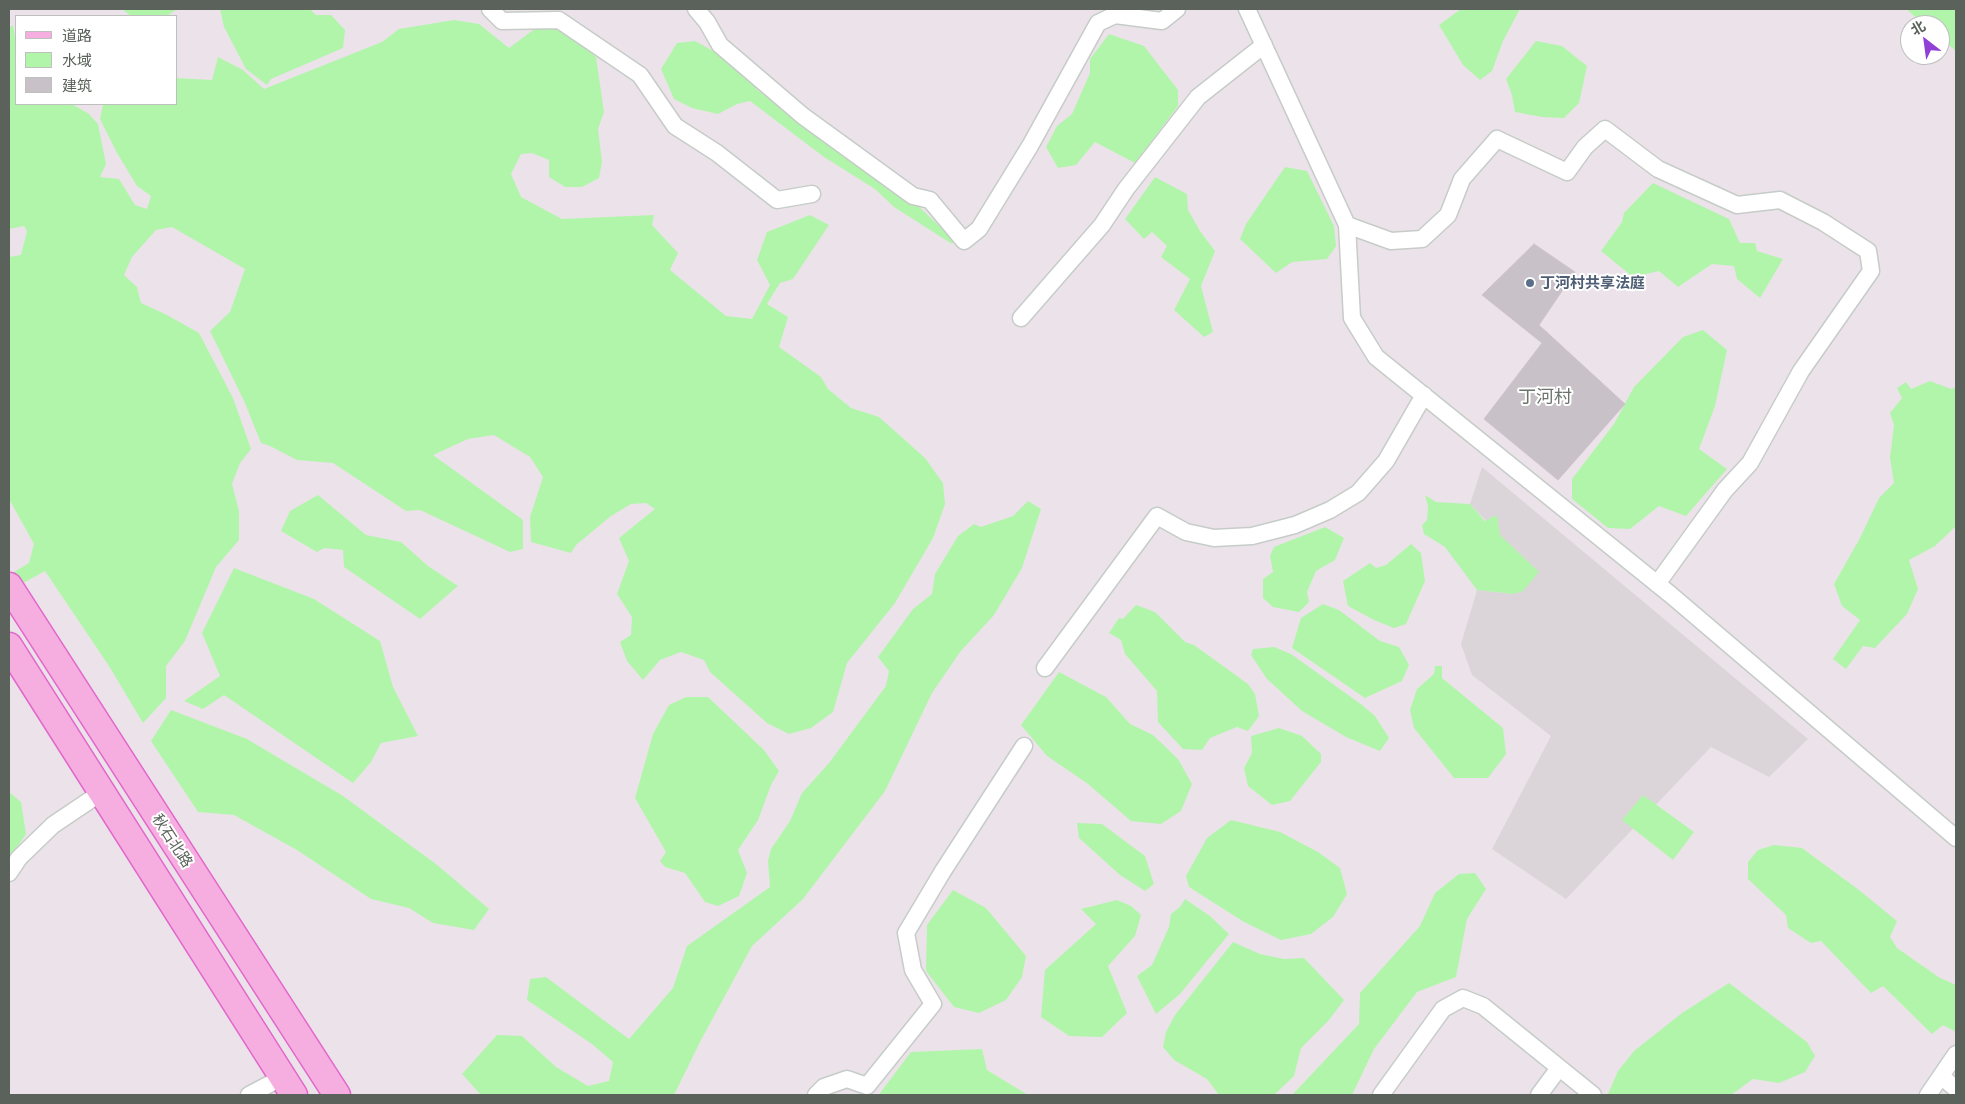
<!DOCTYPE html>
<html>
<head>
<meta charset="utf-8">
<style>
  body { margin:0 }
  #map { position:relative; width:1965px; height:1104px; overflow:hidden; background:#ece3ea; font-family:Raleway,"Noto Sans SC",sans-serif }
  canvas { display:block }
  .frame { position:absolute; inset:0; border:10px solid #5b625b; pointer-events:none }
  .legend { position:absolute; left:15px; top:15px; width:162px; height:90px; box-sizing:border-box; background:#fff; border:1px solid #bdc0bd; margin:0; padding:6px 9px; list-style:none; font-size:15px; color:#5b625b }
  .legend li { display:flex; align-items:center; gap:10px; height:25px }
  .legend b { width:25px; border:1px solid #bdc0bd }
  .north { position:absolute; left:1900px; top:15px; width:50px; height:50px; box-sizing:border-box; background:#fff; border:1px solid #bdc0bd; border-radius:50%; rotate:330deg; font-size:14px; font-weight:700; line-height:20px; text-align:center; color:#5b625b }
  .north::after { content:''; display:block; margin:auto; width:18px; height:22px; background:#9140d5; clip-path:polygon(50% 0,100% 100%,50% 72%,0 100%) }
</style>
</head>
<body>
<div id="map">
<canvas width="1965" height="1104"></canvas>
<div class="frame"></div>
<ul class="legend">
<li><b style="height:6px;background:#f6aee0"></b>道路</li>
<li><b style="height:14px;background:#b1f5aa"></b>水域</li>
<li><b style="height:14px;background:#c9c1c8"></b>建筑</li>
</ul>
<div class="north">北</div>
</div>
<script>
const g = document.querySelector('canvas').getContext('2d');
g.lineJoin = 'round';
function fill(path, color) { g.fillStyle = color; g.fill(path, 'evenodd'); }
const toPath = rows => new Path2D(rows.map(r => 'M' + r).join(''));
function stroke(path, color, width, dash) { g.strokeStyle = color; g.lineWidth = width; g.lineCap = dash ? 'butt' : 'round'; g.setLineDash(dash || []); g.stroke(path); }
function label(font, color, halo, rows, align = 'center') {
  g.font = font + ' Raleway,"Noto Sans SC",sans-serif'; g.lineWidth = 4; g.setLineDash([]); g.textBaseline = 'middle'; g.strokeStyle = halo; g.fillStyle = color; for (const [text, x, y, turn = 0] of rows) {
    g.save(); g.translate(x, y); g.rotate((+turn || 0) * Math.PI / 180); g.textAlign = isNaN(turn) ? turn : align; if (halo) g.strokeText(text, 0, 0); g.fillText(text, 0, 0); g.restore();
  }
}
fill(toPath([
  [1482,467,1808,739,1769,777,1711,747,1566,899,1492,849,1551,736,1472,675,1461,644,1477,590,1514,594,1500,535,1470,504]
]), '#dbd5da');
fill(toPath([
  [122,9,177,9,167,16,131,16],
  [220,9,310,9,316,15,331,15,345,30,343,48,271,79,267,85,246,69,224,27],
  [1461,9,1520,9,1503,41,1492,71,1480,80,1463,65,1439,25],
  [1906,9,1956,9,1956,51,1940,38,1940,25,1925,25],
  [454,20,479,24,509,48,544,22,578,40,596,57,604,112,598,129,602,162,599,178,582,187,565,187,549,177,549,160,532,153,521,154,511,174,521,197,562,219,654,215,652,225,678,253,670,270,726,316,752,319,770,285,757,260,767,232,810,215,829,225,793,279,780,283,767,304,788,317,779,347,821,377,828,389,851,408,879,417,925,458,943,483,945,504,933,538,895,603,847,663,833,712,811,728,789,734,767,723,710,672,704,660,681,652,660,660,643,680,627,661,620,642,631,635,632,617,617,594,629,561,619,538,655,509,646,503,631,504,611,516,576,545,571,553,531,542,530,517,543,477,530,457,494,435,468,439,433,455,523,520,523,549,510,552,420,510,406,511,333,463,297,460,270,446,261,443,245,403,210,331,230,312,245,269,172,227,156,230,132,257,124,275,137,287,141,303,167,315,199,333,233,398,251,449,240,463,232,484,239,511,239,540,216,567,185,641,166,666,166,698,143,723,109,666,45,571,9,591,9,575,29,563,34,544,9,499,9,257,21,255,27,231,24,226,9,229,9,28,13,25,16,43,16,104,72,104,89,114,98,124,106,164,100,177,119,179,135,205,147,209,151,196,137,186,117,153,100,119,103,104,176,104,176,78,212,80,218,57,243,70,264,89,382,42,399,29],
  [1109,34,1144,46,1178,90,1178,106,1135,163,1095,142,1076,165,1058,168,1046,147,1057,126,1072,114,1090,73,1090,59],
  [695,41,751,72,756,89,818,136,915,203,954,240,952,244,894,207,875,189,824,157,750,101,737,104,718,114,692,108,674,99,661,69,677,43],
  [1536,41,1562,46,1587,66,1579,103,1564,118,1542,117,1515,112,1512,95,1506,79],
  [1285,167,1307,171,1334,226,1336,246,1327,259,1292,262,1276,273,1240,239,1246,224],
  [1155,177,1187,194,1188,210,1200,231,1215,251,1201,286,1213,332,1204,337,1174,310,1190,279,1161,257,1167,246,1152,232,1144,239,1125,219],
  [1653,183,1729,219,1740,243,1755,243,1757,251,1783,259,1760,298,1737,279,1734,266,1712,264,1678,287,1659,271,1633,277,1601,251,1622,222,1624,213],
  [1703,330,1727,350,1715,406,1699,449,1727,469,1686,516,1659,506,1630,529,1608,528,1572,499,1572,479,1614,424,1634,387,1683,337],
  [1930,381,1951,389,1956,387,1956,526,1935,546,1909,560,1918,589,1907,614,1875,648,1863,646,1846,669,1833,659,1860,620,1842,606,1834,584,1860,538,1879,498,1894,483,1890,458,1894,425,1890,413,1902,398,1897,388,1906,382,1911,389],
  [318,495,366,535,401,542,428,566,458,586,420,619,344,567,343,550,324,548,317,552,281,531,290,511],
  [1425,495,1436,502,1470,504,1485,521,1497,515,1500,535,1539,572,1523,591,1514,594,1477,590,1445,547,1424,534,1422,525,1427,520,1428,506],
  [1028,501,1041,509,1022,568,994,615,960,652,932,693,885,791,803,899,752,946,701,1040,674,1095,481,1095,462,1074,497,1035,522,1036,556,1067,588,1086,609,1081,613,1062,592,1044,527,1000,530,979,546,977,629,1039,673,988,687,946,770,887,768,861,771,849,790,821,802,793,829,763,886,686,889,671,878,657,913,609,932,594,935,574,958,536,974,524,981,527,1013,516],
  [1325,527,1344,538,1335,560,1316,571,1307,592,1309,602,1299,612,1273,607,1263,598,1263,579,1273,572,1270,556,1274,547],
  [1411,544,1421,553,1425,581,1406,624,1394,628,1374,620,1348,606,1343,581,1370,563,1376,568,1386,565],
  [234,568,314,599,380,641,393,687,418,736,381,743,371,762,353,783,224,695,203,709,184,701,220,676,202,633],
  [1323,604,1339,610,1380,641,1399,647,1409,665,1402,681,1365,698,1292,648,1301,618],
  [1136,605,1155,612,1185,642,1194,645,1248,684,1255,694,1259,716,1248,731,1237,727,1210,738,1202,750,1183,749,1158,722,1157,691,1125,654,1121,640,1109,633,1119,618,1123,619],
  [1274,647,1291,654,1362,705,1375,716,1389,738,1380,751,1346,737,1302,711,1267,679,1251,655,1253,649],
  [1435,666,1442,666,1442,678,1503,728,1506,754,1488,778,1454,778,1414,728,1410,710,1417,689,1434,674],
  [1059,672,1106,697,1130,724,1153,735,1178,759,1192,784,1181,811,1161,824,1131,821,1088,784,1047,756,1021,725],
  [686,697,708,697,764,750,779,771,771,785,758,820,738,850,747,873,739,896,718,906,705,902,685,873,665,867,660,861,666,852,635,798,653,734,669,705],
  [171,710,247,739,343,796,436,864,489,909,474,930,433,923,409,908,371,899,297,850,234,815,198,812,151,741],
  [1279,728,1302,736,1321,754,1321,762,1290,801,1272,805,1248,786,1244,768,1252,753,1251,736],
  [9,792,21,802,26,834,9,859],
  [1643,795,1694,832,1673,860,1622,820],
  [1231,820,1280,832,1318,852,1340,868,1347,894,1333,917,1311,934,1281,940,1244,922,1189,887,1186,876,1207,838],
  [1077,823,1102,824,1145,856,1154,884,1145,891,1120,875,1079,838],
  [1774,845,1802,848,1859,890,1897,921,1890,937,1897,948,1940,978,1956,985,1956,1032,1943,1025,1932,1034,1883,986,1871,993,1821,941,1811,943,1788,928,1786,915,1748,879,1748,862,1758,850],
  [1475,873,1486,889,1467,919,1456,977,1417,992,1374,1049,1352,1095,1292,1095,1359,1024,1360,993,1420,926,1435,893,1459,874],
  [953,890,986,908,1026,956,1022,977,1006,1000,979,1013,954,1007,926,971,927,925],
  [1185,899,1210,916,1229,934,1180,994,1156,1014,1137,976,1152,965,1169,927,1171,914,1180,907],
  [1117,900,1131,906,1141,915,1135,936,1108,966,1127,1013,1102,1037,1069,1036,1041,1017,1045,970,1096,924,1081,909],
  [1233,942,1260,954,1284,959,1304,958,1344,1000,1329,1020,1301,1048,1294,1076,1274,1095,1219,1095,1207,1079,1174,1060,1163,1047,1166,1032,1175,1015],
  [1729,983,1807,1042,1815,1056,1805,1072,1779,1083,1753,1079,1731,1095,1608,1094,1618,1071,1634,1051,1682,1013],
  [982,1049,987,1070,1028,1095,880,1095,880,1093,911,1052]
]), '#b1f5aa');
const building = toPath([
  [1534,244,1575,272,1539,325,1625,404,1558,480,1484,419,1542,343,1482,295,1534,244]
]);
fill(building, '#c9c1c8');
stroke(building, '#d0c2ce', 1);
const street = toPath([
  [490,9,502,21,559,20,640,75,675,126,717,153,777,200,812,194],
  [696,9,707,22,720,45,803,116,913,196,930,200,964,241,979,229,1030,146,1098,23,1115,15,1162,21,1177,9],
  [1247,9,1347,225,1352,318,1376,357,1671,595,1956,838],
  [1347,225,1391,241,1422,239,1448,215,1462,179,1497,139,1567,172,1585,147,1605,129,1658,169,1737,205,1780,200,1823,222,1868,251,1871,271,1801,371,1750,463,1725,490,1657,584],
  [1021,318,1102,225,1126,189,1198,97,1264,45],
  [1045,668,1157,516,1186,532,1214,538,1252,536,1295,525,1330,510,1358,493,1386,461,1424,395],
  [9,873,19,858,53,825,102,792],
  [1941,1076,1956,1089],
  [249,1095,283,1077],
  [816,1095,824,1087,847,1079,867,1086,933,1004,913,970,906,933,943,871,1024,746],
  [1381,1095,1443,1009,1463,998,1483,1006,1593,1095],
  [1539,1095,1559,1068],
  [1928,1095,1956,1054]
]);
const primary = toPath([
  [9,586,337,1095],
  [9,646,294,1095]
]);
stroke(street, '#c6ccc7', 19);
stroke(primary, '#e167cb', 29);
stroke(street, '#fff', 16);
stroke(primary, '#f6aee0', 26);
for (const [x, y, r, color] of [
  [1530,283,5,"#5c6f8a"]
]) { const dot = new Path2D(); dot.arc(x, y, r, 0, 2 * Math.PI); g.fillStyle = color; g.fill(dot); stroke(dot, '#fff', 2); }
label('bold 15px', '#4e5e75', '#fff', [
  ["丁河村共享法庭",1540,283]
], 'left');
label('15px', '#5b625b', '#fff', [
  ["秋石北路",172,841,57]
]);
label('18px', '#6c746c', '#fff', [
  ["丁河村",1545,398]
]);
</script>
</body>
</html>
